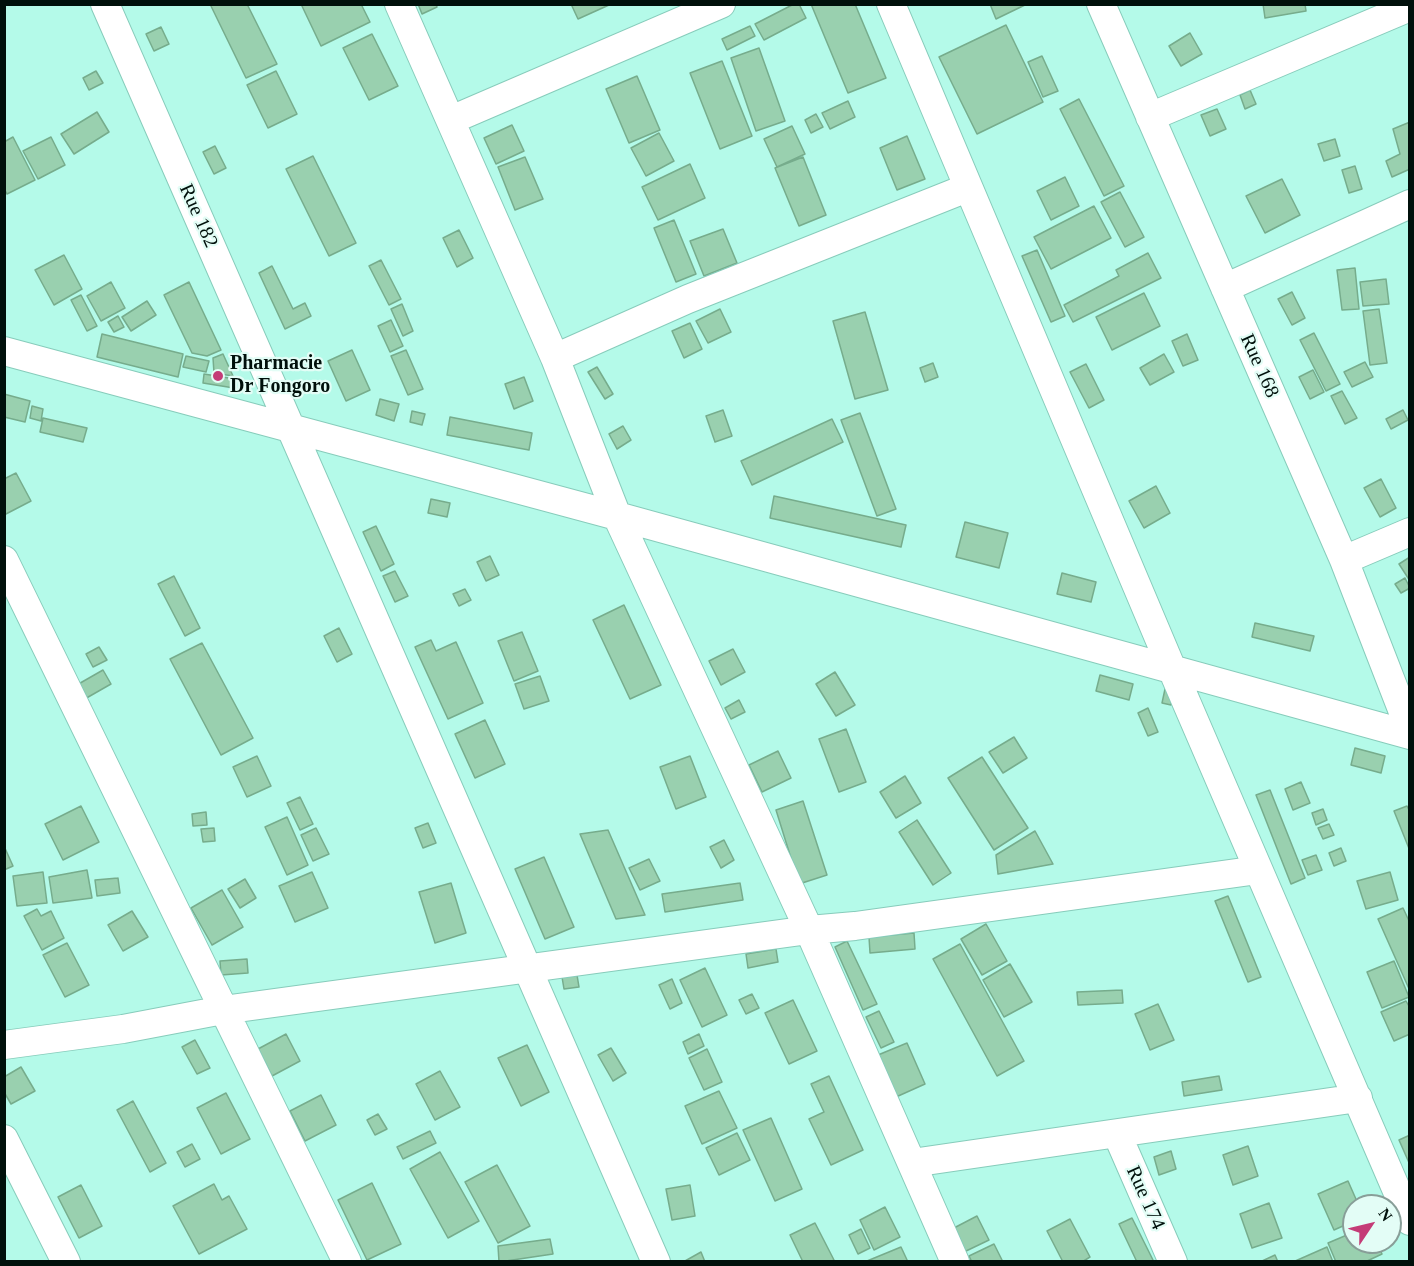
<!DOCTYPE html>
<html>
<head>
<meta charset="utf-8">
<style>
  body { margin:0 }
  #map { position:relative; width:1414px; height:1266px; overflow:hidden; background:#b4fae9; font-family:"Times New Roman",serif }
  canvas { display:block }
  .frame { position:absolute; inset:0; border:6px solid #00100b; pointer-events:none }
  .north { position:absolute; left:1342px; top:1194px; width:60px; height:60px; box-sizing:border-box; background:#e3fdf6; border:2px solid #889e98; border-radius:50%; rotate:55deg; font-size:16px; font-weight:700; line-height:24px; text-align:center; color:#00100b }
  .north::after { content:''; display:block; margin:auto; width:21px; height:27px; background:#c43c77; clip-path:polygon(50% 0,100% 100%,50% 72%,0 100%) }
</style>
</head>
<body>
<div id="map">
<canvas width="1414" height="1266"></canvas>
<div class="frame"></div>
<div class="north">N</div>
</div>
<script>
const g = document.querySelector('canvas').getContext('2d');
g.lineJoin = 'round';
function fill(path, color) { g.fillStyle = color; g.fill(path, 'evenodd'); }
const toPath = rows => new Path2D(rows.map(r => 'M' + r).join(''));
function stroke(path, color, width, dash) { g.strokeStyle = color; g.lineWidth = width; g.lineCap = dash ? 'butt' : 'round'; g.setLineDash(dash || []); g.stroke(path); }
function label(font, color, halo, rows, align = 'center') {
  g.font = font + ' "Times New Roman",serif'; g.lineWidth = 4.5; g.setLineDash([]); g.textBaseline = 'middle'; g.strokeStyle = halo; g.fillStyle = color; for (const [text, x, y, turn = 0] of rows) {
    g.save(); g.translate(x, y); g.rotate((+turn || 0) * Math.PI / 180); g.textAlign = isNaN(turn) ? turn : align; if (halo) g.strokeText(text, 0, 0); g.fillText(text, 0, 0); g.restore();
  }
}
const building = toPath([
  [210,4,247,4,277,64,246,78,210,4],
  [301,4,361,4,370,22,321,46,301,4],
  [418,4,436,4,437,7,422,14,418,4],
  [571,4,609,4,609,5,578,19,571,4],
  [794,4,799,4,806,18,764,40,755,24,794,4],
  [811,4,855,4,886,78,848,93,811,4],
  [990,4,1027,4,996,19,990,4],
  [1263,4,1305,4,1306,11,1265,18,1263,4],
  [1006,25,1043,102,977,134,939,57,1006,25],
  [750,26,755,36,727,50,722,39,750,26],
  [161,27,169,44,154,51,146,34,161,27],
  [1190,33,1202,54,1181,66,1169,46,1190,33],
  [372,34,398,86,369,100,343,48,372,34],
  [759,48,785,121,756,131,731,58,759,48],
  [1042,56,1058,91,1043,97,1028,62,1042,56],
  [722,61,752,136,720,149,690,73,722,61],
  [96,71,103,83,89,90,83,78,96,71],
  [276,71,297,114,268,128,247,85,276,71],
  [637,76,660,130,629,143,606,89,637,76],
  [1250,90,1256,104,1245,109,1240,95,1250,90],
  [1079,99,1124,186,1104,196,1060,109,1079,99],
  [848,101,855,117,830,129,822,113,848,101],
  [1217,109,1226,129,1210,136,1201,115,1217,109],
  [97,112,109,132,74,154,61,134,97,112],
  [816,114,823,127,811,133,805,120,816,114],
  [1410,122,1410,169,1392,177,1386,161,1400,154,1393,129,1410,122],
  [512,125,524,151,496,164,484,138,512,125],
  [792,126,805,154,777,167,764,139,792,126],
  [659,133,674,161,646,176,631,148,659,133],
  [907,136,925,179,897,190,880,148,907,136],
  [13,137,35,180,7,194,4,189,4,142,13,137],
  [51,137,65,165,38,179,23,151,51,137],
  [1335,139,1340,156,1324,161,1318,144,1335,139],
  [215,146,226,168,214,174,203,152,215,146],
  [313,156,356,243,329,256,286,169,313,156],
  [525,157,543,199,515,210,498,167,525,157],
  [803,157,826,215,799,226,775,168,803,157],
  [690,164,705,198,658,220,642,187,690,164],
  [1355,166,1362,189,1349,193,1342,170,1355,166],
  [1065,177,1079,206,1051,220,1037,191,1065,177],
  [1282,179,1300,215,1265,233,1246,196,1282,179],
  [1120,192,1144,237,1125,247,1101,202,1120,192],
  [1094,206,1111,238,1051,269,1034,237,1094,206],
  [674,220,696,274,676,282,654,228,674,220],
  [723,229,737,263,704,276,690,241,723,229],
  [459,230,473,258,457,267,443,238,459,230],
  [1037,250,1065,316,1051,322,1022,256,1037,250],
  [1148,253,1161,278,1073,322,1064,305,1119,276,1116,270,1148,253],
  [64,255,82,289,54,305,35,270,64,255],
  [381,260,401,299,389,305,369,266,381,260],
  [272,266,293,309,305,303,311,316,285,329,259,273,272,266],
  [1355,268,1359,309,1342,310,1337,270,1355,268],
  [1386,279,1389,304,1363,306,1360,282,1386,279],
  [111,282,125,308,101,321,87,296,111,282],
  [189,282,221,350,207,356,192,353,164,295,189,282],
  [1292,292,1305,318,1292,325,1278,299,1292,292],
  [1144,293,1160,326,1112,350,1096,317,1144,293],
  [81,295,97,326,87,331,71,300,81,295],
  [147,301,156,315,131,331,122,317,147,301],
  [402,304,413,331,403,336,391,309,402,304],
  [720,309,731,332,708,343,696,321,720,309],
  [1379,309,1387,363,1370,365,1363,311,1379,309],
  [865,312,888,390,855,399,833,321,865,312],
  [118,316,124,327,114,332,108,322,118,316],
  [391,320,403,346,390,352,378,326,391,320],
  [690,323,702,349,684,358,672,331,690,323],
  [1314,333,1340,384,1326,391,1300,340,1314,333],
  [102,334,183,354,178,377,97,357,102,334],
  [1187,334,1198,360,1183,366,1172,341,1187,334],
  [352,350,370,390,346,401,328,361,352,350],
  [406,350,423,389,408,395,391,356,406,350],
  [223,354,233,376,214,373,213,358,223,354],
  [1164,354,1174,372,1150,385,1140,368,1164,354],
  [186,356,209,361,206,372,183,367,186,356],
  [1365,362,1373,377,1352,387,1344,372,1365,362],
  [933,363,938,377,925,382,920,368,933,363],
  [1086,364,1104,400,1089,408,1070,372,1086,364],
  [597,367,613,394,605,399,588,372,597,367],
  [1313,370,1324,392,1310,399,1299,377,1313,370],
  [204,374,235,379,234,388,203,383,204,374],
  [524,377,533,401,514,409,505,384,524,377],
  [1342,391,1357,418,1345,424,1331,396,1342,391],
  [4,394,30,401,25,422,4,417,4,394],
  [380,399,399,404,394,421,376,415,380,399],
  [32,406,43,409,41,421,30,418,32,406],
  [723,410,732,436,715,442,706,416,723,410],
  [1403,410,1408,420,1391,429,1386,419,1403,410],
  [412,411,425,414,422,425,410,422,412,411],
  [860,413,896,509,877,516,841,420,860,413],
  [450,417,532,433,529,450,447,435,450,417],
  [43,418,87,428,83,442,40,432,43,418],
  [832,419,843,442,752,485,741,461,832,419],
  [623,426,631,440,617,449,609,434,623,426],
  [16,473,31,501,4,515,4,479,16,473],
  [1381,479,1396,508,1380,517,1364,488,1381,479],
  [1156,486,1170,513,1144,528,1129,501,1156,486],
  [774,496,906,525,901,547,770,518,774,496],
  [431,499,450,503,447,517,428,513,431,499],
  [965,522,1008,533,999,568,956,557,965,522],
  [376,526,394,564,381,571,363,532,376,526],
  [490,556,499,575,486,581,477,562,490,556],
  [1410,557,1410,581,1399,564,1410,557],
  [395,571,408,596,395,602,383,576,395,571],
  [1062,573,1096,582,1091,602,1057,594,1062,573],
  [174,576,200,628,185,636,158,584,174,576],
  [1405,578,1410,588,1401,593,1395,584,1405,578],
  [465,589,471,600,459,606,453,594,465,589],
  [624,605,661,685,630,699,593,620,624,605],
  [1255,623,1314,636,1310,651,1252,637,1255,623],
  [339,628,352,654,337,662,324,636,339,628],
  [522,632,538,671,514,681,498,641,522,632],
  [431,640,436,651,456,642,483,703,448,719,415,647,431,640],
  [202,643,253,738,221,755,170,659,202,643],
  [99,647,107,660,93,667,86,654,99,647],
  [733,649,745,672,721,685,709,661,733,649],
  [103,670,111,684,83,700,75,686,103,670],
  [835,672,855,705,836,716,816,684,835,672],
  [1100,675,1133,684,1129,700,1096,691,1100,675],
  [540,676,549,701,524,709,515,684,540,676],
  [1165,689,1173,691,1171,705,1162,703,1165,689],
  [739,700,745,712,731,719,725,708,739,700],
  [1148,708,1158,732,1148,736,1138,713,1148,708],
  [485,720,505,764,475,778,455,734,485,720],
  [846,729,866,782,839,792,819,739,846,729],
  [1014,737,1027,758,1003,773,989,752,1014,737],
  [1355,748,1385,756,1381,773,1351,765,1355,748],
  [778,751,791,778,762,792,749,765,778,751],
  [257,756,271,786,247,797,233,767,257,756],
  [690,756,706,797,676,809,660,767,690,756],
  [982,757,1028,828,994,850,948,778,982,757],
  [905,776,921,803,896,818,880,792,905,776],
  [1301,782,1310,803,1293,810,1285,789,1301,782],
  [1270,790,1305,878,1291,884,1256,795,1270,790],
  [300,797,313,824,300,830,287,803,300,797],
  [803,801,827,875,799,884,776,810,803,801],
  [81,806,99,842,63,860,45,824,81,806],
  [1407,806,1410,812,1410,851,1394,811,1407,806],
  [1323,809,1327,820,1316,825,1312,813,1323,809],
  [206,812,207,825,193,826,192,814,206,812],
  [287,817,308,865,287,875,265,827,287,817],
  [917,820,951,873,933,885,899,832,917,820],
  [428,823,436,843,423,848,415,828,428,823],
  [1329,824,1334,835,1323,839,1318,828,1329,824],
  [214,828,215,841,203,842,201,829,214,828],
  [316,828,329,854,313,861,301,835,316,828],
  [608,830,645,915,616,919,580,834,608,830],
  [1035,831,1053,864,998,874,996,855,1035,831],
  [724,840,734,860,721,868,710,847,724,840],
  [4,846,13,866,4,870,4,846],
  [1341,848,1346,861,1334,866,1329,853,1341,848],
  [1316,855,1322,870,1308,875,1302,860,1316,855],
  [544,857,574,927,545,939,515,869,544,857],
  [649,859,660,881,640,890,629,868,649,859],
  [87,870,92,898,53,903,49,877,87,870],
  [43,872,47,903,17,906,13,876,43,872],
  [312,872,328,908,295,922,279,886,312,872],
  [1390,872,1398,900,1366,909,1357,881,1390,872],
  [118,878,120,893,97,896,95,880,118,878],
  [245,879,256,898,240,908,228,889,245,879],
  [451,883,466,933,435,943,419,892,451,883],
  [740,883,743,900,665,912,662,894,740,883],
  [222,890,243,927,212,945,191,908,222,890],
  [1228,896,1261,977,1248,982,1215,901,1228,896],
  [1403,908,1410,923,1410,991,1378,919,1403,908],
  [37,909,41,916,51,911,64,938,42,950,24,916,37,909],
  [132,911,148,937,123,951,108,925,132,911],
  [986,924,1007,961,982,975,961,939,986,924],
  [914,933,915,949,870,953,869,937,914,933],
  [847,941,877,1004,863,1010,835,947,847,941],
  [67,943,89,985,65,997,43,955,67,943],
  [960,944,1024,1061,997,1076,933,959,960,944],
  [776,949,778,962,748,968,746,954,776,949],
  [247,959,248,973,221,975,220,961,247,959],
  [1394,961,1409,997,1382,1008,1367,972,1394,961],
  [1010,964,1032,1002,1004,1017,983,980,1010,964],
  [705,968,727,1015,702,1027,680,980,705,968],
  [577,975,579,987,564,989,562,977,577,975],
  [672,979,682,1003,670,1009,659,985,672,979],
  [1122,990,1123,1003,1078,1005,1077,992,1122,990],
  [752,994,759,1008,746,1014,739,1000,752,994],
  [793,1000,817,1051,789,1064,765,1013,793,1000],
  [1406,1001,1410,1008,1410,1034,1394,1041,1381,1012,1406,1001],
  [1158,1004,1174,1040,1150,1050,1135,1014,1158,1004],
  [879,1011,894,1042,881,1048,866,1017,879,1011],
  [286,1034,300,1061,272,1076,258,1049,286,1034],
  [699,1034,704,1046,688,1054,683,1042,699,1034],
  [195,1040,210,1068,197,1074,182,1047,195,1040],
  [907,1043,925,1084,896,1097,878,1055,907,1043],
  [527,1045,549,1092,521,1106,498,1058,527,1045],
  [611,1048,626,1073,613,1081,598,1055,611,1048],
  [707,1049,722,1082,704,1090,689,1058,707,1049],
  [21,1067,35,1091,11,1104,4,1092,4,1077,21,1067],
  [440,1071,460,1107,435,1120,416,1084,440,1071],
  [829,1076,863,1150,831,1165,809,1119,824,1112,811,1084,829,1076],
  [1219,1076,1222,1090,1184,1096,1182,1082,1219,1076],
  [719,1091,737,1128,702,1144,685,1106,719,1091],
  [226,1093,250,1139,221,1154,197,1108,226,1093],
  [321,1095,336,1125,305,1141,290,1111,321,1095],
  [133,1101,166,1163,150,1172,117,1110,133,1101],
  [378,1114,387,1129,375,1135,367,1120,378,1114],
  [771,1118,802,1189,775,1201,743,1130,771,1118],
  [430,1131,436,1143,403,1159,397,1147,430,1131],
  [737,1133,750,1160,719,1175,706,1148,737,1133],
  [1410,1135,1410,1165,1399,1140,1410,1135],
  [192,1144,200,1159,185,1167,177,1152,192,1144],
  [1248,1146,1258,1176,1233,1185,1223,1155,1248,1146],
  [1171,1151,1176,1169,1159,1175,1154,1157,1171,1151],
  [440,1152,479,1221,448,1238,410,1169,440,1152],
  [497,1165,530,1226,498,1243,465,1182,497,1165],
  [1348,1181,1359,1206,1354,1206,1354,1221,1334,1230,1318,1194,1348,1181],
  [372,1183,401,1244,367,1260,338,1200,372,1183],
  [214,1184,222,1200,229,1196,247,1229,199,1254,173,1206,214,1184],
  [81,1185,102,1226,79,1238,58,1197,81,1185],
  [690,1185,695,1216,672,1220,666,1189,690,1185],
  [1269,1203,1282,1238,1252,1248,1240,1214,1269,1203],
  [885,1207,900,1237,874,1250,860,1220,885,1207],
  [977,1216,989,1240,964,1252,952,1229,977,1216],
  [1132,1218,1153,1260,1150,1262,1137,1262,1119,1224,1132,1218],
  [1070,1219,1090,1257,1082,1262,1063,1262,1047,1231,1070,1219],
  [815,1223,834,1260,830,1262,803,1262,790,1235,815,1223],
  [861,1229,870,1248,858,1254,849,1235,861,1229],
  [1354,1232,1354,1242,1377,1242,1382,1254,1365,1262,1336,1262,1328,1243,1354,1232],
  [550,1239,553,1254,499,1262,498,1246,550,1239],
  [994,1244,1003,1262,972,1262,969,1256,994,1244],
  [901,1247,908,1262,867,1262,867,1261,901,1247],
  [1327,1247,1333,1262,1293,1262,1327,1247],
  [701,1252,705,1262,685,1262,685,1261,701,1252],
  [1275,1255,1278,1262,1260,1262,1275,1255]
]);
fill(building, '#99d0af');
stroke(building, '#76ac8c', 1.5);
const minor = toPath([
  [105,4,656,1262],
  [399,4,555,358,617,516,809,930,955,1262],
  [891,4,1172,669,1410,1221],
  [1101,4,1344,560,1410,730],
  [1150,117,1410,7],
  [451,120,721,4],
  [1225,288,1410,204],
  [4,351,617,516,1410,735],
  [555,358,688,299,967,188],
  [4,560,347,1262],
  [1344,560,1410,532],
  [4,1045,123,1029,223,1010,809,930,855,926,1258,870],
  [1117,1134,1173,1262],
  [4,1139,66,1262],
  [912,1163,1358,1098]
]);
stroke(minor, '#87ccbb', 30);
stroke(minor, '#fff', 28);
for (const [x, y, r, color] of [
  [218,376,6,"#c43c77"]
]) { const dot = new Path2D(); dot.arc(x, y, r, 0, 2 * Math.PI); g.fillStyle = color; g.fill(dot); stroke(dot, '#e3fdf6', 2); }
label('20px', '#00100b', '#e3fdf6', [
  ["Rue 182",198,216,66],
  ["Rue 168",1259,366,66],
  ["Rue 174",1145,1198,66]
]);
label('bold 20px', '#00100b', '#e3fdf6', [
  ["Pharmacie",230,364],
  ["Dr Fongoro",230,387]
], 'left');
</script>
</body>
</html>
